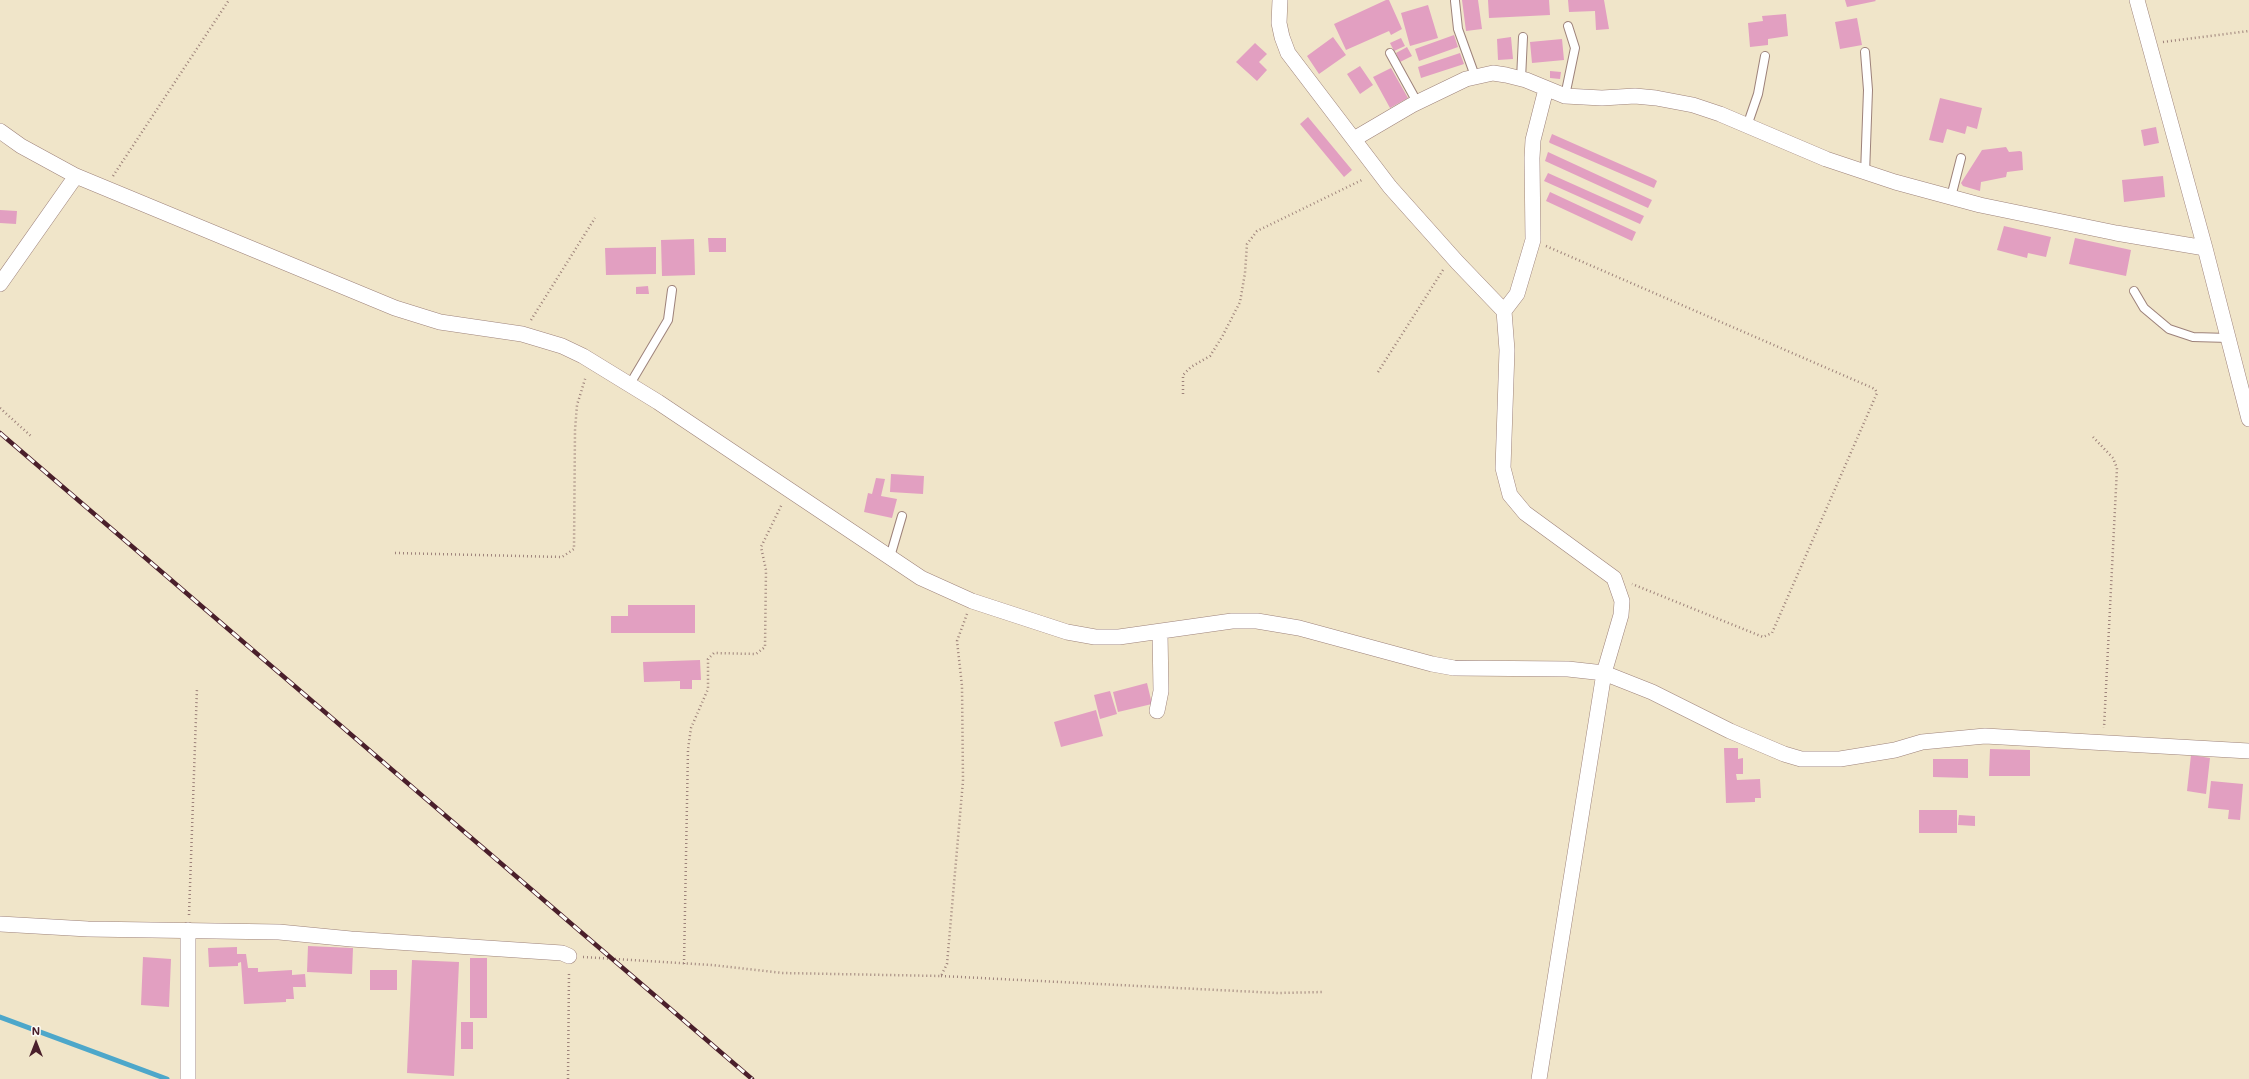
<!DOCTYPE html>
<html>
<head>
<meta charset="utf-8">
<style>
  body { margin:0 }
  #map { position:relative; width:2249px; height:1079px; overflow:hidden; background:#f0e5c9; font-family:Mali,sans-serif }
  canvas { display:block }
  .north { position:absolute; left:16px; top:1023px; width:40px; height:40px; -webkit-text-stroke:3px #fdfcf7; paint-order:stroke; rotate:0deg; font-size:11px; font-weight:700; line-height:16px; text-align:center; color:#4a1f2b }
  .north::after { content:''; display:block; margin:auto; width:14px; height:18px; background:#4a1f2b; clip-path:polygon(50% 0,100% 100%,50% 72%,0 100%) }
</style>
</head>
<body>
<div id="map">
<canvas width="2249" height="1079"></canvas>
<div class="north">N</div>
</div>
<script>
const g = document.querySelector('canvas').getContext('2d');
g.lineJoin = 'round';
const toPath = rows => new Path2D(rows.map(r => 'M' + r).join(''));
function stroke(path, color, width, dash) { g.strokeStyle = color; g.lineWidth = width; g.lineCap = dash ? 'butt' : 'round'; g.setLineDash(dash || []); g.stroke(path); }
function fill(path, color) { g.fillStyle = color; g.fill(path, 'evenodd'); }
stroke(toPath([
  [0,1017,167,1079]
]), '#4da7ca', 5);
fill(toPath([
  [1386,0,1389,0,1402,29,1391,35,1389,31,1346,50,1334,24],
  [1462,0,1478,0,1482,29,1466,31],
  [1488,0,1549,0,1550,15,1489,18],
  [1568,0,1604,0,1609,29,1596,30,1595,11,1569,12],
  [1845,0,1875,0,1876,1,1847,7],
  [1428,5,1438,38,1410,46,1401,13],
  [1786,14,1788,36,1768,39,1768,45,1750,47,1748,23,1763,21,1762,16],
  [1857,18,1862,45,1840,49,1835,22],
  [1454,35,1458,47,1419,61,1415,49],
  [1333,37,1346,55,1319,74,1307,56],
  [1511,37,1513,59,1498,60,1497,39],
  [1401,38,1405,46,1394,51,1390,43],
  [1562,39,1564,60,1532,63,1530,42],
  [1255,43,1267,54,1259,62,1267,70,1257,81,1236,62],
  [1407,47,1412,56,1400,62,1396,53],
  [1460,53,1464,64,1421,78,1418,67],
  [1360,66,1373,85,1360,94,1347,74],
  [1391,68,1408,98,1390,108,1373,77],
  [1550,71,1561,72,1560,79,1550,78],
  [1940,98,1982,108,1977,129,1967,126,1965,134,1947,129,1943,143,1929,140],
  [1308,117,1352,170,1344,177,1300,124],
  [2156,127,2159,143,2144,146,2141,130],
  [1552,134,1654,179,1657,181,1654,188,1550,143,1549,142],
  [2006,147,2009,152,2020,151,2022,152,2023,170,2007,172,2006,177,1981,182,1980,191,1963,186,1961,183,1982,150],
  [1548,152,1652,200,1648,208,1545,161],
  [1548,173,1644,216,1640,224,1544,181],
  [2163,176,2165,197,2124,202,2122,180],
  [1550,192,1636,232,1632,241,1546,201],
  [0,210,17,211,16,224,0,223],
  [2004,226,2051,237,2046,257,2028,253,2027,258,1997,250],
  [708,238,726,238,726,252,709,252],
  [2075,238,2131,250,2126,276,2069,264],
  [694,239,695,275,662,276,661,240],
  [656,247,656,274,606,275,605,248],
  [648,286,649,294,636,294,636,287],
  [891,474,924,476,923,494,890,492],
  [876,478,885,479,881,496,897,499,892,518,864,512,868,493,872,494],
  [628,605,695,605,695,633,611,633,611,616,628,616],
  [700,660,701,680,692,680,692,689,680,689,680,681,644,682,643,662],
  [1147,683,1152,704,1118,712,1113,692],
  [1110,691,1117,714,1100,719,1094,695],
  [1096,710,1103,736,1061,747,1054,722],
  [1724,748,1738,748,1738,759,1743,758,1743,774,1736,774,1737,780,1760,779,1761,798,1755,798,1755,802,1726,803],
  [1990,749,2030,750,2030,776,1989,776],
  [2191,755,2210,758,2206,794,2187,791],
  [1933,759,1968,759,1968,778,1933,777],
  [2211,781,2243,784,2240,820,2228,819,2229,810,2208,808],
  [1919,810,1957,810,1957,833,1919,833],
  [1959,815,1975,816,1975,826,1958,825],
  [308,946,353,948,352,974,307,972],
  [237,947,237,954,246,954,248,968,258,968,258,972,292,970,292,975,305,974,306,987,293,987,294,999,286,999,286,1002,244,1004,241,962,238,963,238,966,209,967,208,948],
  [143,957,171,959,169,1007,141,1005],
  [470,958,487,958,487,1018,470,1018],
  [412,960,459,962,454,1076,407,1073],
  [370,970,397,970,397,990,370,990],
  [461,1022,473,1022,473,1049,461,1049]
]), '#e29fc1');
const service = toPath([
  [1455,1,1458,29,1475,76],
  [1390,53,1417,102],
  [1521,79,1523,37],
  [1565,96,1575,48,1568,26],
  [1747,126,1758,94,1765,56],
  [1865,174,1868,90,1865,52],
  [1951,197,1961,158],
  [2134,291,2144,308,2169,329,2193,337,2229,338],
  [630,384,668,320,672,290],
  [890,557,902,516]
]);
const minor = toPath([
  [1280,0,1279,23,1282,37,1288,53,1390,187,1457,262,1504,311,1507,350,1503,468,1510,495,1525,513,1614,578,1622,601,1621,615,1604,673,1539,1079],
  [2137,0,2205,248,2249,419],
  [0,131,21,146,76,176,395,308,440,322,522,334,562,346,583,356,658,402,921,578,972,601,1067,632,1095,637,1119,637,1232,621,1257,621,1299,628,1432,664,1454,668,1568,669,1604,673,1652,692,1730,731,1784,754,1801,759,1840,759,1895,750,1922,742,1985,736,2249,751],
  [1354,139,1412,105,1466,79,1493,73,1506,75,1526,80,1565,96,1602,98,1635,96,1656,98,1693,105,1720,114,1826,159,1895,182,1980,205,2116,233,2205,248],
  [0,284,76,176],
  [1504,311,1517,294,1533,240,1532,158,1533,140,1546,89],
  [1157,711,1161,691,1160,633],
  [0,924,88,929,279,932,351,939,562,953,569,956],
  [188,1079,188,930]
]);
stroke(service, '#9d827a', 10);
stroke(minor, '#9d827a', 16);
stroke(toPath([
  [2163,42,2249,31],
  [113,176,229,0],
  [1546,246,1875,389,1877,393,1772,633,1763,637,1632,584],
  [531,320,595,218],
  [1378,372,1443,270],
  [1183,394,1183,375,1191,367,1210,356,1222,337,1240,302,1245,273,1247,244,1257,231,1364,179],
  [0,408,32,437],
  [2093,437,2113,458,2117,468,2104,728],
  [395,553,562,557,574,549,575,430,577,405,586,376],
  [189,915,197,688],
  [583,957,712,965,783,973,941,976,947,964,963,781,962,686,957,641,967,614],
  [684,964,688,749,691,728,708,689,708,659,714,653,756,654,765,647,766,570,761,547,782,504],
  [941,976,1277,993,1323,992],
  [568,1079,569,971]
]), '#9d827a', 2.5, [1, 3]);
stroke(service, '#fff', 8);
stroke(minor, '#fff', 15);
const rail = toPath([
  [0,433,752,1079]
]);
stroke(rail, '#4a1f2b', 4.5);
stroke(rail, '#fdfcf7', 3, [9]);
</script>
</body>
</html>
